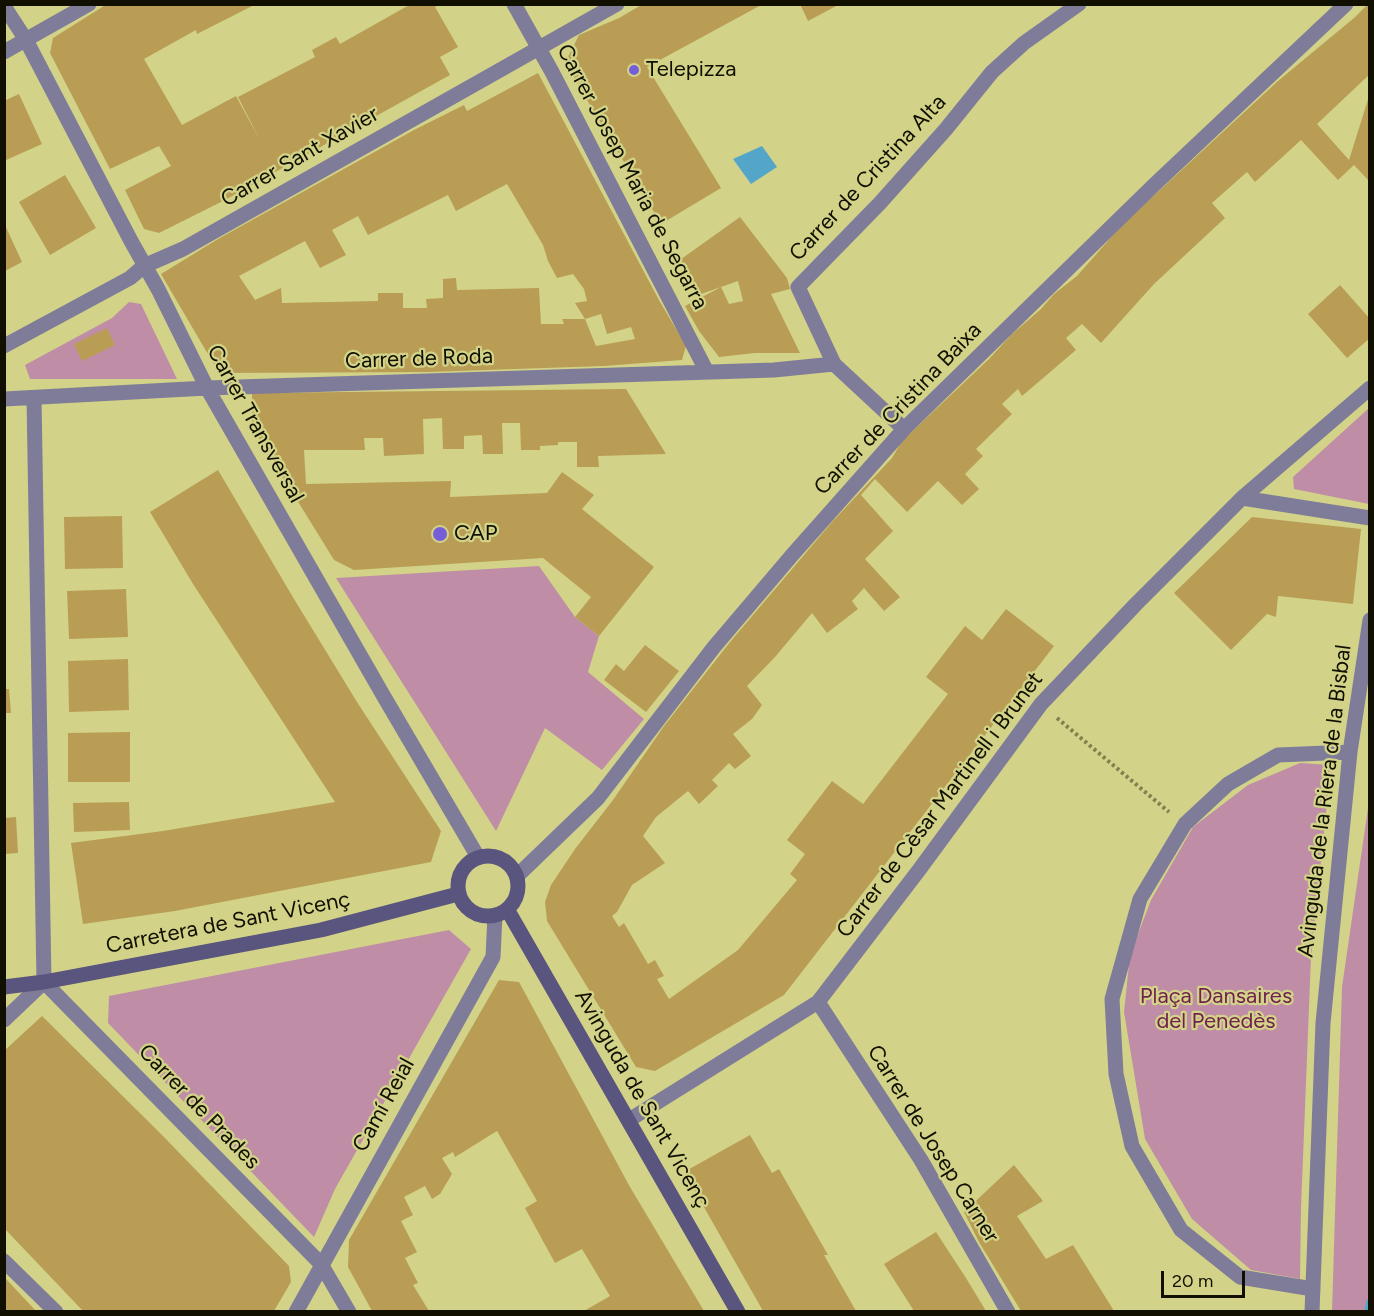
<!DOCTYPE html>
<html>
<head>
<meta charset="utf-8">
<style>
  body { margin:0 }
  #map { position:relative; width:1374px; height:1316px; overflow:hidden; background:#d2d388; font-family:Figtree,sans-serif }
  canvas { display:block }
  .frame { position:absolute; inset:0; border:6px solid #100f00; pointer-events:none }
  .scale { position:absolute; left:1161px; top:1271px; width:84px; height:27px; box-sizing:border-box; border:3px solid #100f00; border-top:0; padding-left:8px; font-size:18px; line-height:21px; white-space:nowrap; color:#100f00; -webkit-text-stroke:4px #d2d388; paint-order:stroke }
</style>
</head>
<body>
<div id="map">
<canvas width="1374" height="1316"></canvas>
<div class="frame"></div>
<div class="scale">20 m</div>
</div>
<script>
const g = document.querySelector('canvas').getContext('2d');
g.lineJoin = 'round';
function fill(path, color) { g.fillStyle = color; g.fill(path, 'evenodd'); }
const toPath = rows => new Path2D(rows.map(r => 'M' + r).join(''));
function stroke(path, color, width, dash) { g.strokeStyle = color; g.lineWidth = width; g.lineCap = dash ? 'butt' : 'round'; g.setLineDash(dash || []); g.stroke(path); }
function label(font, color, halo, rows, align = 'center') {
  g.font = font + ' Figtree,sans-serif'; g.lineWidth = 4.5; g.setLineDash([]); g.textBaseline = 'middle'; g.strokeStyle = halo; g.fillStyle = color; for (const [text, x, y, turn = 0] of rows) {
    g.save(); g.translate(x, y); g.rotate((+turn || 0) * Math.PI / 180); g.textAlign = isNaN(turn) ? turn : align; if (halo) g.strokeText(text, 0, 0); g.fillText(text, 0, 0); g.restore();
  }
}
fill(toPath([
  [129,302,141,304,177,379,30,379,25,365,112,318],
  [1369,408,1369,504,1294,489,1293,477],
  [539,566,575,617,599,636,588,672,644,719,602,770,545,728,496,831,336,578],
  [1300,763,1331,765,1311,957,1301,1208,1300,1279,1251,1270,1192,1219,1145,1139,1124,1012,1130,955,1151,900,1193,827,1248,785],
  [1369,801,1369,1311,1332,1311,1342,987],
  [449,930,471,949,335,1189,314,1237,108,1023,109,996]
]), '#bf8ea6');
fill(toPath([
  [762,146,777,167,751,184,733,159]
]), '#54a6c9');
stroke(toPath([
  [1368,1312,1370,1303]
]), '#54a6c9', 8);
fill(toPath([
  [107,4,256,4,197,34,196,30,144,59,182,125,236,96,261,142,238,97,315,57,312,50,336,37,340,44,411,4,440,4,435,7,458,47,440,57,450,75,225,200,159,233,144,229,125,190,171,166,159,146,110,169,50,53,53,38],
  [643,4,763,4,647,67,721,188,661,224,578,85,566,61,579,35,619,18],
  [800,4,840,4,808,21],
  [1368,4,1370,4,1370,74,1317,124,1349,160,1370,93,1370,182,1354,165,1338,180,1301,140,1255,182,1247,172,1212,203,1225,218,1154,284,1101,343,1082,324,1066,338,1076,350,1022,396,1018,389,1002,404,1012,414,976,449,983,456,965,474,979,489,962,505,938,481,907,512,875,479,861,495,893,531,865,559,900,597,884,611,864,588,852,601,858,609,827,633,812,613,775,657,747,686,762,705,752,719,733,734,751,756,735,769,729,763,712,780,718,786,699,804,688,791,656,817,643,836,665,863,632,885,617,912,612,916,619,927,624,923,648,964,655,960,664,976,657,979,669,999,738,950,797,880,790,874,805,854,787,840,832,781,863,804,948,694,926,677,965,626,982,640,1006,609,1054,646,784,995,655,1071,636,1067,547,921,545,902,551,885,575,849,613,800,664,726,730,642,832,522,892,458,902,441,989,359,1011,335,1041,309,1054,294,1077,276,1114,234,1148,201,1278,81,1354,18],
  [538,73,659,300,686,346,682,360,604,366,428,372,219,373,161,274,218,239,414,130,464,105,467,111],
  [507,184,543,245,548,261,557,278,573,274,584,289,587,301,575,303,585,319,601,314,607,334,631,327,635,339,596,346,585,319,562,319,564,324,541,324,539,288,457,290,456,278,443,279,443,298,426,299,427,308,403,308,403,293,378,293,378,301,282,303,281,288,255,300,239,276,305,241,320,268,346,255,332,230,358,216,368,235,448,195,456,211],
  [19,94,42,144,4,161,4,101],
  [65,175,96,228,50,255,19,202],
  [740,217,787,278,790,289,771,294,800,353,755,353,719,357,699,331,685,306,721,287,729,304,743,301,738,281,721,287,701,294,677,262],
  [5,225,22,262,5,271],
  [1340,285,1370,319,1370,338,1347,358,1308,314],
  [107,328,115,345,82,361,74,344],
  [626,389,666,454,598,456,599,467,577,467,577,442,558,442,558,445,540,446,540,450,521,450,520,423,502,423,503,454,483,454,482,435,464,436,464,449,443,449,442,418,423,419,424,454,384,456,383,438,364,438,365,450,304,450,306,484,451,481,450,497,547,493,562,472,594,495,582,509,654,567,599,636,575,617,591,597,543,558,354,570,334,560,252,427,252,393],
  [218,470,294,599,357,702,441,831,431,862,175,911,83,924,71,843,163,831,335,802,193,584,150,512],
  [122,516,123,568,65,569,64,517],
  [1252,517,1361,529,1353,604,1278,596,1276,617,1267,614,1231,650,1174,593],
  [126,589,128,637,69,639,67,591],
  [645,645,679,671,646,712,604,680,616,664,624,671],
  [128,659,129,710,69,712,68,661],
  [4,689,9,689,11,713,4,713],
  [130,732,130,782,68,782,68,733],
  [129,802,130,830,74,832,73,803],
  [16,817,18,853,4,854,4,818],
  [499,980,519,982,630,1187,704,1311,584,1311,610,1296,582,1249,555,1263,525,1208,537,1201,497,1131,455,1157,453,1152,442,1158,452,1174,440,1194,432,1199,425,1186,404,1197,413,1215,401,1221,417,1252,405,1258,418,1283,413,1285,429,1311,372,1311,348,1267,349,1240],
  [42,1016,161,1134,289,1266,291,1282,274,1311,83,1311,4,1228,4,1051],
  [750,1135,772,1173,779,1169,828,1255,824,1255,856,1311,763,1311,684,1172],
  [1014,1165,1043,1201,1017,1216,1046,1259,1073,1245,1114,1311,1021,1311,979,1242,964,1212],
  [936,1232,966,1278,986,1311,914,1311,884,1264],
  [4,1278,7,1280,36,1311,4,1311]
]), '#b99d55');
stroke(toPath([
  [1057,718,1169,812]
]), '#81814f', 4, [3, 3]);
stroke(toPath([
  [514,4,552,72,707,372],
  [4,6,26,40,131,241,158,289,207,388,383,695,478,857],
  [4,52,89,4],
  [4,346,130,278,144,266,183,249,617,4],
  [34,398,44,982],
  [4,399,207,388,774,370,834,364],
  [904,429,834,364,798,287,880,203,946,129,992,72,1024,43,1079,4],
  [1242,498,1370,518],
  [517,876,598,798,714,647,793,554,904,429,1154,185,1346,4],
  [44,982,321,1264,349,1312],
  [818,1002,921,1160,1008,1312],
  [4,1020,44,982],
  [629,1120,818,1002,919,870,1041,704,1136,604,1242,498,1370,388],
  [4,1261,56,1312],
  [1313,1289,1240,1277,1181,1230,1132,1146,1116,1074,1112,999,1140,899,1185,824,1228,784,1278,755,1350,752],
  [296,1312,493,957,495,915],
  [1312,1312,1323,1023,1350,752,1370,620]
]), '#7f7c99', 15);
stroke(toPath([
  '458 886a30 30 0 1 1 60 0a30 30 0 1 1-60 0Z',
  [507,909,738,1312],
  [4,987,44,982,321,930,458,894]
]), '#5a557e', 15);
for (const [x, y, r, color] of [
  [634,70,6,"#775ed9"],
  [440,534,8,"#775ed9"]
]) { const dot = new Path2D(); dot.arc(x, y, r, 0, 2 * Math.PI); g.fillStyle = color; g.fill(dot); stroke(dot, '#d2d388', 2); }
label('22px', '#100f00', '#d2d388', [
  ["Telepizza",646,70],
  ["CAP",454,534]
], 'left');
label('22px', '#100f00', '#d2d388', [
  ["Carrer Sant Xavier",300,157,-30],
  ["Carrer Josep Maria de Segarra",632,177,62],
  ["Carrer de Cristina Alta",868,178,-47],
  ["Carrer de Roda",419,359,-2],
  ["Carrer de Cristina Baixa",898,409,-46],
  ["Carrer Transversal",255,424,61],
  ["Avinguda de la Riera de la Bisbal",1325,801,-83],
  ["Carrer de Cèsar Martinell i Brunet",940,805,-53],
  ["Carretera de Sant Vicenç",228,923,-11],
  ["Avinguda de Sant Vicenç",642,1099,60],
  ["Camí Reial",384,1105,-61],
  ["Carrer de Prades",199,1107,46],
  ["Carrer de Josep Carner",933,1144,58]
]);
label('22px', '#701f4e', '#d2d388', [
  ["Plaça Dansaires",1216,997],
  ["del Penedès",1216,1022]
]);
</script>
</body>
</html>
